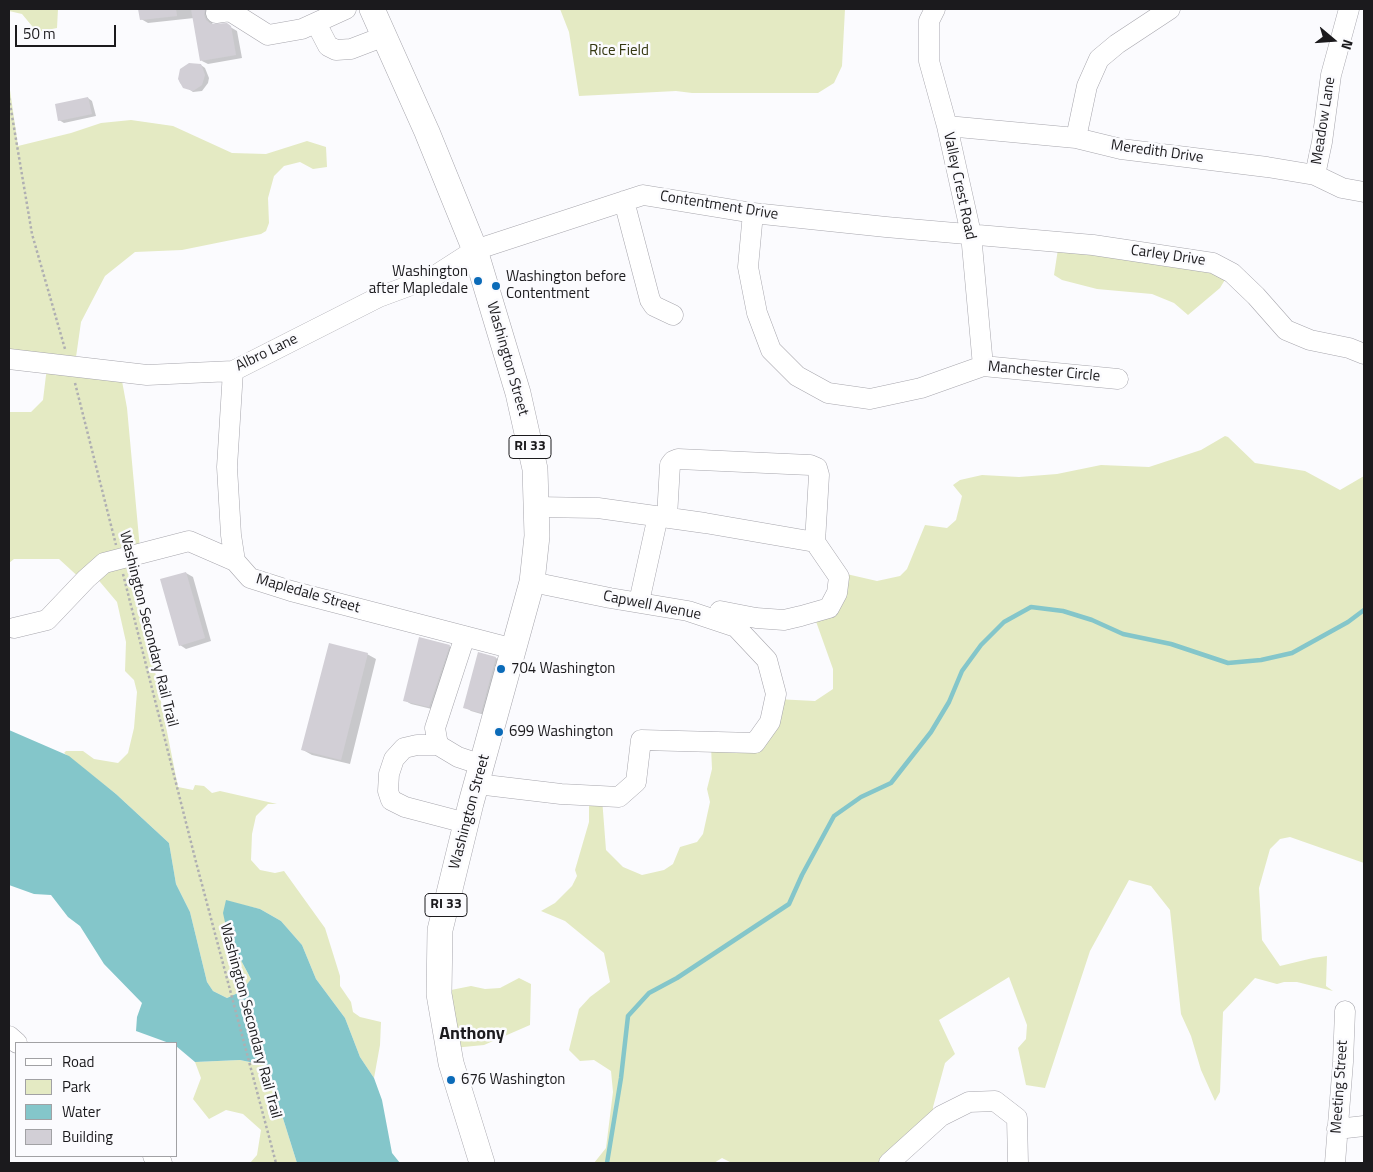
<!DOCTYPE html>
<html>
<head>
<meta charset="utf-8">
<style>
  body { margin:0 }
  #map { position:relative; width:1373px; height:1172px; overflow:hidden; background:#fbfbfe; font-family:"Titillium Web",sans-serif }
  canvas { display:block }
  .frame { position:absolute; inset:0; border:10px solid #1b1a1d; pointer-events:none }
  .legend { position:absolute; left:15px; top:1042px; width:162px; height:115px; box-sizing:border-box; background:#fbfbfe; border:1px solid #a1a1a4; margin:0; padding:6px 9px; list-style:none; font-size:15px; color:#1b1a1d }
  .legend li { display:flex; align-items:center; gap:10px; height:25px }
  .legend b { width:25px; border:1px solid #a1a1a4 }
  .north { position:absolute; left:1308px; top:15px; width:50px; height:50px; -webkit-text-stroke:4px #fbfbfe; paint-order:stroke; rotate:108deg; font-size:14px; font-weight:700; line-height:20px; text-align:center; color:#1b1a1d }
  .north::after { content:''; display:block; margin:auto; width:18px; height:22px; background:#1b1a1d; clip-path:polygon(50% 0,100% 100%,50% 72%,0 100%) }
  .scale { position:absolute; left:15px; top:25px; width:101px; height:22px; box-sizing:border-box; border:2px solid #1b1a1d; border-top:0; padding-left:6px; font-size:15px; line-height:18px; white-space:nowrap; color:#1b1a1d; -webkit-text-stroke:4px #fbfbfe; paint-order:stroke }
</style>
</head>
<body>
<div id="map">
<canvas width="1373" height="1172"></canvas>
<div class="frame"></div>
<ul class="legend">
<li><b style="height:6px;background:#fff"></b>Road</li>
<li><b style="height:14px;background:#e4eac3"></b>Park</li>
<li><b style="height:14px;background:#84c6ca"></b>Water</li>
<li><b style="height:14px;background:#d2cfd6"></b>Building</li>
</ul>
<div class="north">N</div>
<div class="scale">50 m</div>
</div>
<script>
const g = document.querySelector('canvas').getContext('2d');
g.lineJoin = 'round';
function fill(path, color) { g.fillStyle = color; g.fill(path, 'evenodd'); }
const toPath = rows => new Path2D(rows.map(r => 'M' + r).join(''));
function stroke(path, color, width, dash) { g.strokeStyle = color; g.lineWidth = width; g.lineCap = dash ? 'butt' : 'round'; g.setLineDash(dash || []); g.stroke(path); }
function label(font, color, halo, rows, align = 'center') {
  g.font = font + ' "Titillium Web",sans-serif'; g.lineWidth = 5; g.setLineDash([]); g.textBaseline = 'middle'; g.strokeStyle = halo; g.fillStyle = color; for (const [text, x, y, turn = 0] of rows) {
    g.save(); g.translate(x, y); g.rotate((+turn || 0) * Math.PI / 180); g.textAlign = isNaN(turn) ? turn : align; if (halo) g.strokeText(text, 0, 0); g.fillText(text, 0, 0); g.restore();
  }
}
fill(toPath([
  [9,9,58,9,57,28,37,32,22,14,9,11],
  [560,9,845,9,842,66,834,83,818,93,692,93,676,91,579,96,569,32],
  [9,83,18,146,71,133,101,123,131,120,173,126,232,153,266,154,307,141,326,147,327,167,313,169,300,162,284,166,274,176,268,198,269,223,266,231,261,234,182,250,135,252,105,276,81,322,76,357,122,381,127,408,140,549,130,559,139,591,178,787,193,790,195,785,204,786,212,793,220,791,277,804,268,804,256,816,252,834,251,860,260,870,275,873,284,871,325,928,340,976,340,986,351,1002,353,1012,360,1017,381,1022,380,1045,374,1078,360,1057,345,1018,316,979,302,945,281,921,260,909,226,901,228,936,251,979,242,991,227,998,213,991,207,982,190,912,176,884,169,843,116,794,64,753,66,751,83,751,94,759,118,763,128,753,134,728,137,692,134,680,125,671,126,642,117,602,95,576,83,581,59,559,14,559,9,563,9,412,31,412,43,400,47,367,9,360],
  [1058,249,1229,273,1220,288,1188,315,1174,303,1152,294,1097,289,1062,280,1054,275],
  [1225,436,1228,437,1255,463,1305,471,1340,490,1364,476,1364,863,1290,837,1280,839,1270,849,1259,888,1262,940,1280,966,1313,958,1327,956,1326,986,1333,991,1297,982,1284,982,1277,984,1255,978,1223,1012,1220,1092,1215,1101,1201,1070,1191,1036,1181,1014,1170,910,1151,886,1129,880,1090,951,1045,1088,1026,1085,1018,1048,1026,1039,1027,1025,1009,977,939,1020,955,1054,945,1063,933,1107,934,1118,890,1163,732,1163,722,1158,714,1163,594,1163,606,1148,613,1092,611,1071,594,1060,580,1061,569,1050,579,1009,590,997,610,982,604,953,565,921,541,911,555,903,572,886,577,876,575,870,589,822,589,799,602,798,606,850,623,867,642,875,664,870,673,864,680,847,697,842,703,834,710,802,707,789,712,769,711,746,756,743,776,699,815,701,833,689,833,669,813,613,834,585,829,570,877,581,900,576,907,569,925,525,947,528,956,520,962,496,953,485,960,480,982,475,1019,477,1057,474,1101,465,1149,467,1201,450],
  [519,978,531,984,530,1025,484,1045,453,1048,441,992,471,986,485,989,500,988],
  [240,1060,269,1066,276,1096,297,1163,250,1163,257,1155,261,1130,243,1114,226,1110,209,1119,193,1099,201,1078,195,1062]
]), '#e4eac3');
fill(toPath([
  [9,730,69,756,116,794,169,843,176,884,190,912,207,982,213,991,227,998,242,991,251,979,228,936,223,913,226,900,260,909,281,921,302,945,316,979,345,1018,360,1057,374,1078,382,1100,392,1153,400,1163,297,1163,276,1096,269,1066,240,1060,195,1062,176,1046,176,1043,169,1043,136,1031,137,1017,142,1003,104,964,80,926,68,917,51,895,34,894,9,885]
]), '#84c6ca');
fill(toPath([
  [140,9,214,9,211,20,213,25,227,25,237,31,242,58,208,64,202,61,194,18,148,23,141,19],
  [201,65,205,68,209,78,208,83,202,91,193,92,180,83,179,79],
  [88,98,92,101,96,116,64,123,59,120],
  [186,573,193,577,211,641,186,649,180,645],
  [449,646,456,650,436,710,411,704,404,700],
  [367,654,376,659,350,764,312,755,303,750],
  [479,654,496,658,503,662,488,716,471,711,465,707]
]), '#0003');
stroke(toPath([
  [607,1163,621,1078,628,1016,649,993,677,978,789,904,802,875,834,816,861,797,891,783,931,732,949,702,962,671,981,645,1004,622,1031,607,1063,611,1092,620,1123,634,1171,644,1228,663,1261,660,1292,653,1348,622,1364,610]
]), '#84c6ca', 4.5);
fill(toPath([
  [138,9,176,9,177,16,140,20],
  [191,9,205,9,204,15,206,20,211,24,227,23,231,26,236,55,200,61],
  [189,63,201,64,205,75,202,85,193,91,183,88,178,79,180,69],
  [88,97,92,114,58,121,55,104],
  [186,572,205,638,179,646,160,579],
  [419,637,450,645,429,707,403,701],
  [329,643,368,653,341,760,301,750],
  [478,652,496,657,481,713,463,708]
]), '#d2cfd6');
const minor = toPath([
  [935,9,929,21,929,61,947,126,971,234,983,366],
  [216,13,230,11,268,35,302,29,346,9],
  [316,23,328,46,336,50,351,49,385,36],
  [947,126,1076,138,1121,149,1267,167,1315,175,1342,188,1364,192],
  [1076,138,1087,86,1099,59,1117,44,1170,9],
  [1315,175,1322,142,1331,75,1349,9],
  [624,201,650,300,654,306,673,315],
  [753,213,748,267,757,313,771,350,797,376,828,393,870,399,921,388,983,366,1118,379],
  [9,359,147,375,233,371,379,297,433,277,475,250,643,195,753,213,886,227,1093,245,1213,263,1232,273,1256,296,1286,330,1310,340,1349,348,1364,354],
  [233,371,227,467,231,535,235,561,250,578,291,591,514,649],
  [536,507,598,508,705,523,815,542,839,577,837,593,829,608,801,616,784,620,756,618,720,611],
  [667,517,670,465,673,461,678,459,810,465,817,468,819,475,815,542],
  [639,602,658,516],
  [14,628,47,620,86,579,104,563,189,541,235,561],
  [465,636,435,728,438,745,458,757,482,765],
  [438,745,417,745,404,748,394,759,389,774,388,791,391,800,405,807,466,823],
  [477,784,561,794,619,797,636,782,641,740,755,743,770,722,776,694,767,660,736,627,688,611,610,598,532,582],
  [9,1036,17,1043],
  [1337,1129,1364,1126],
  [153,1156,162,1163],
  [889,1163,941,1116,969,1102,995,1101,1017,1118,1018,1163],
  [1335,1163,1343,1062,1345,1011]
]);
const major = toPath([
  [372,9,427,132,475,250,518,393,535,469,537,536,532,582,471,803,440,930,439,994,451,1063,482,1163]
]);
stroke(minor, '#a7a6ad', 21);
stroke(major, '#a7a6ad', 26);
stroke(toPath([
  [9,98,32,234,65,349],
  [75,383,116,545],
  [123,574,196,862,276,1163]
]), '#afafb2', 2.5, [2.5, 2.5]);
stroke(minor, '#fff', 20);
stroke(major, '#fff', 25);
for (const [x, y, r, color] of [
  [478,281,5,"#0b6bb8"],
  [496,286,5,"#0b6bb8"],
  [501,669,5,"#0b6bb8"],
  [499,732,5,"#0b6bb8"],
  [451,1080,5,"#0b6bb8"]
]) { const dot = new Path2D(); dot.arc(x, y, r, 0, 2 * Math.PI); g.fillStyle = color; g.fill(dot); stroke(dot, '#fbfbfe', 2); }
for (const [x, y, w] of [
  [530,447,42],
  [446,905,42]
]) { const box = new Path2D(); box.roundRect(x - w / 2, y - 11.5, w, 23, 4); g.fillStyle = '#fbfbfe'; g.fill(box); stroke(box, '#1b1a1d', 1); }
label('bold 14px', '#1b1a1d', null, [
  ["RI 33",530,447],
  ["RI 33",446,905]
]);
label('15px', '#343710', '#fbfbfe', [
  ["Rice Field",619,51]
]);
label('15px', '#1b1a1d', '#fbfbfe', [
  ["Meadow Lane",1324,121,-81],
  ["Meredith Drive",1157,152,8],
  ["Valley Crest Road",959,186,78],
  ["Contentment Drive",719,206,9],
  ["Carley Drive",1168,256,8],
  ["Albro Lane",267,353,-26],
  ["Washington Street",507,359,74],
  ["Manchester Circle",1044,372,5],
  ["Mapledale Street",308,594,16],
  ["Capwell Avenue",652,606,11],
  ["Washington Secondary Rail Trail",148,629,76],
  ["Washington Street",470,812,-75],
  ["Washington Secondary Rail Trail",250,1021,75],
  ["Meeting Street",1340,1087,-86]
]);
label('15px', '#1b1a1d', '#fbfbfe', [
  ["Washington",468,272,"right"],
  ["after Mapledale",468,289,"right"],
  ["Washington before",506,277],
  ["Contentment",506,294],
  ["704 Washington",511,669],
  ["699 Washington",509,732],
  ["676 Washington",461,1080]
], 'left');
label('bold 18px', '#1b1a1d', '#fbfbfe', [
  ["Anthony",472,1035]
]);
</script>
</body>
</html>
